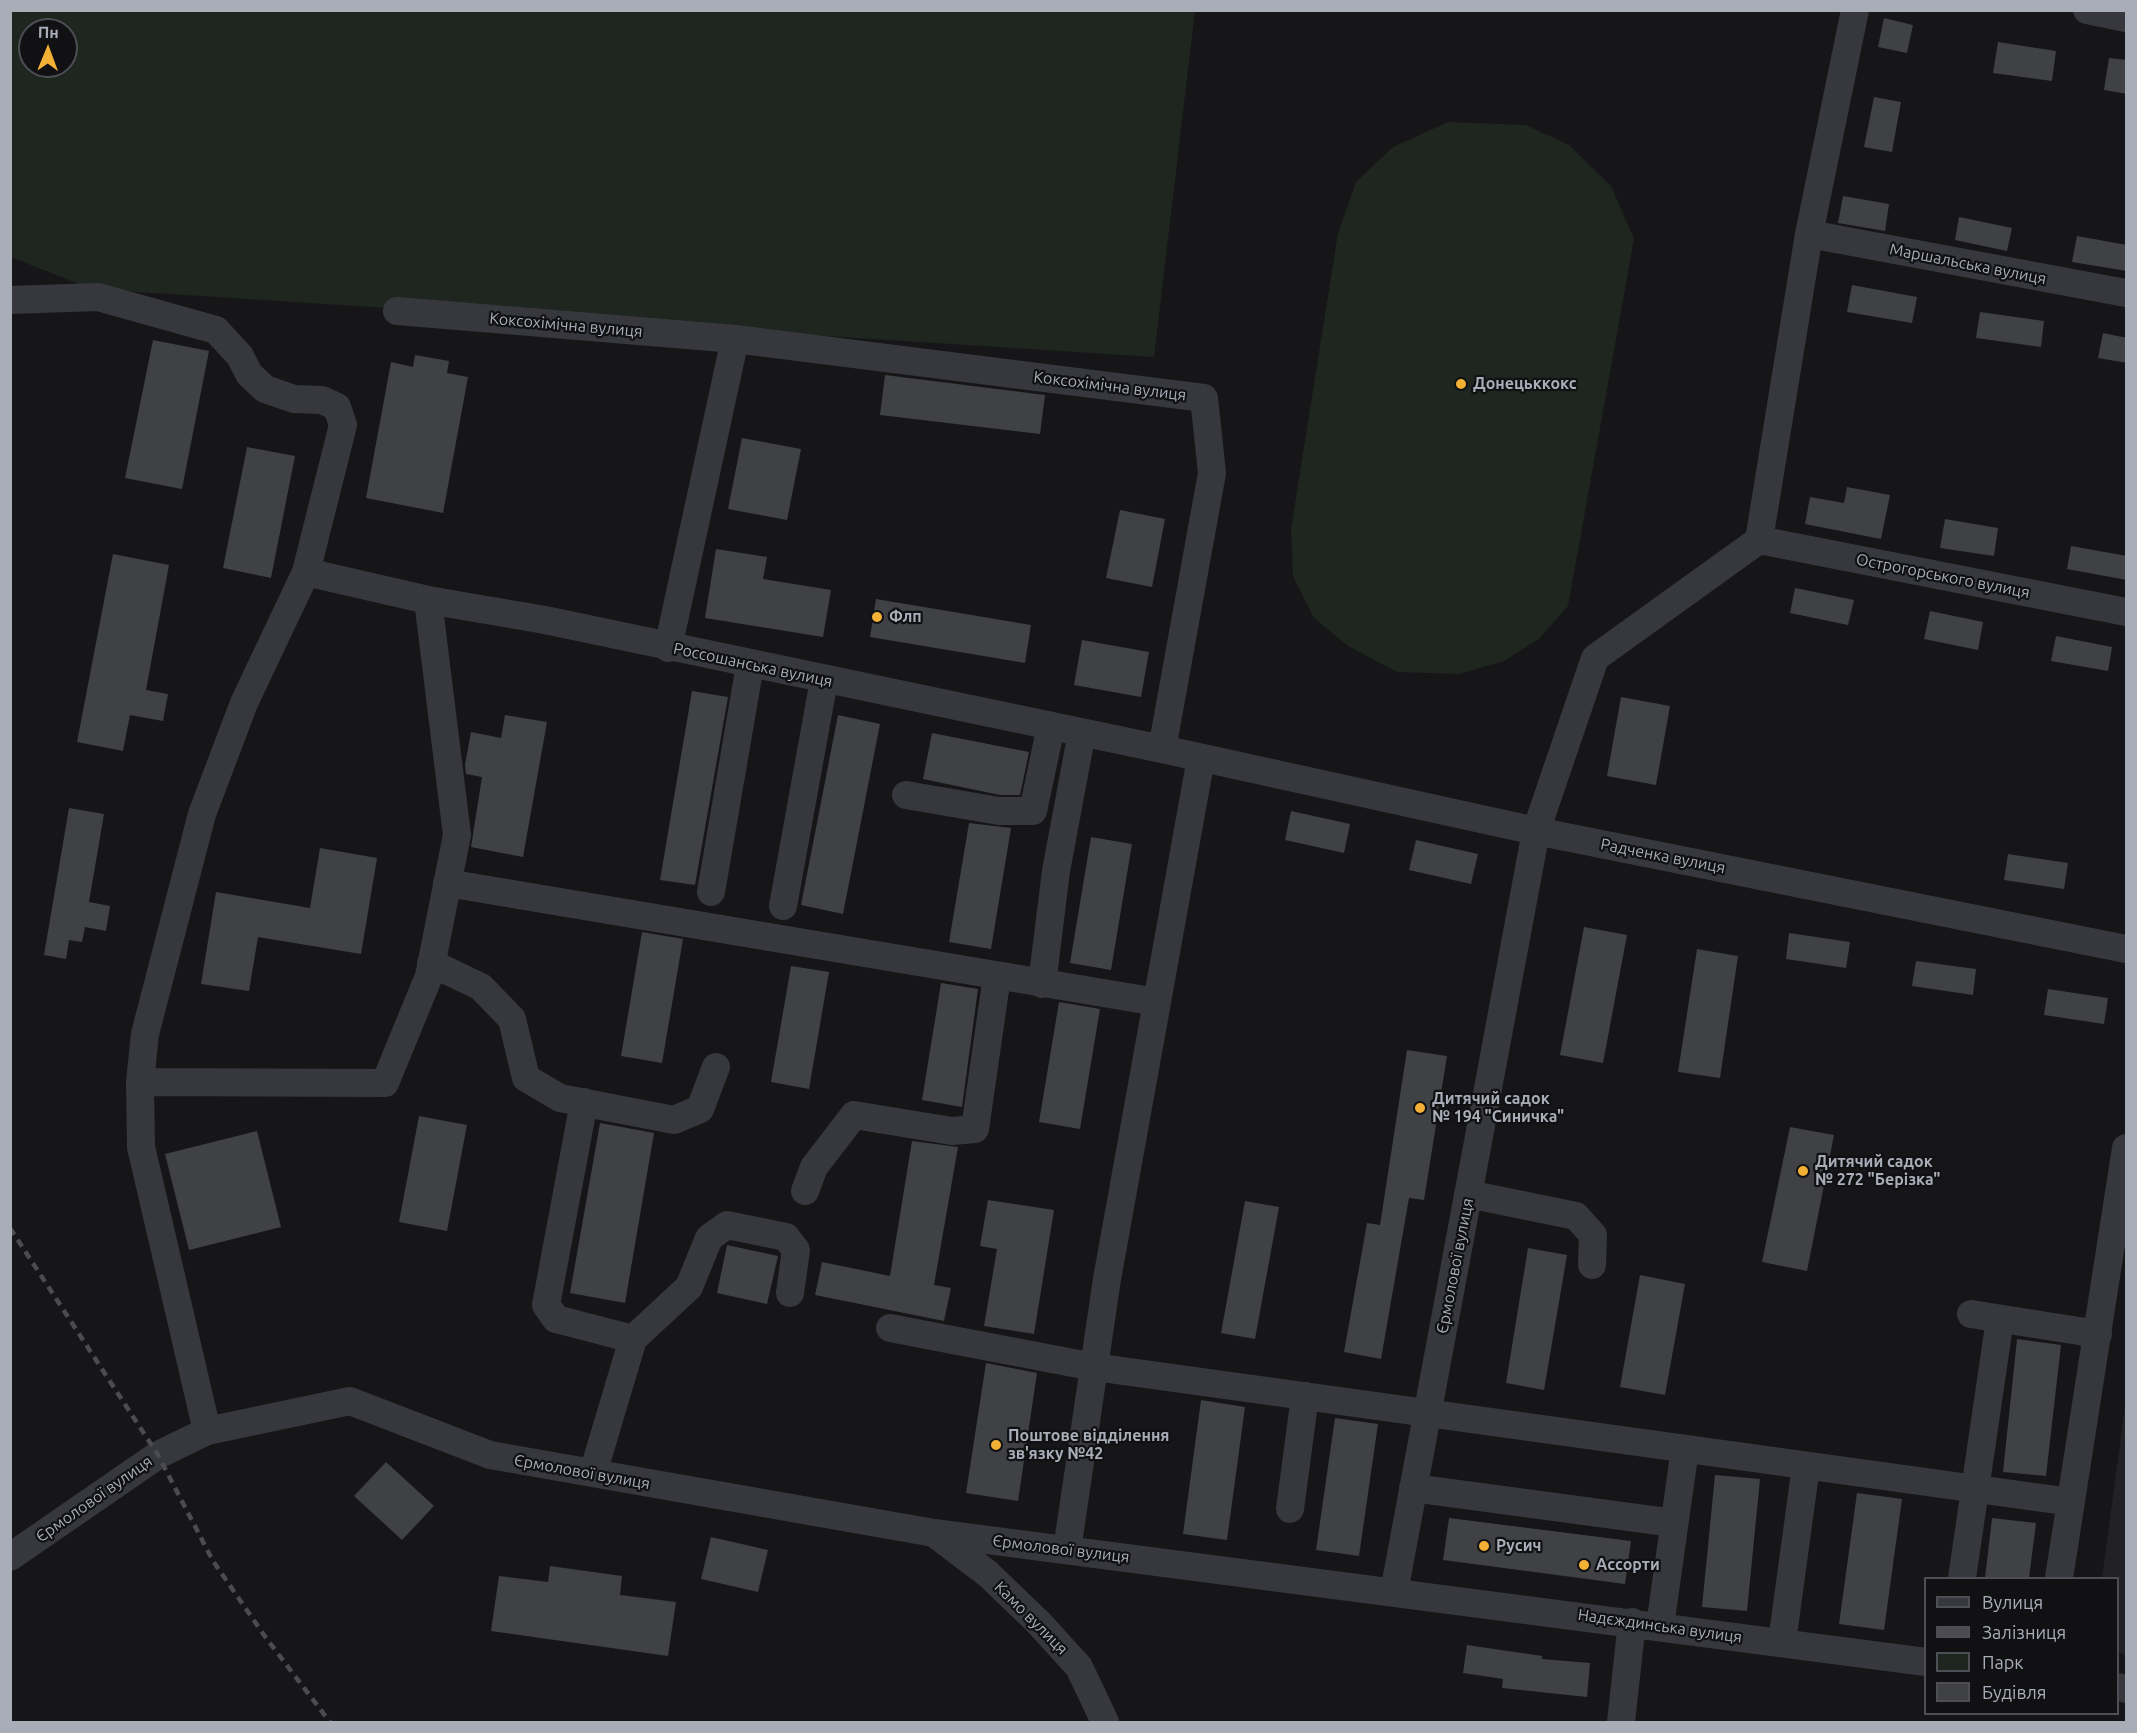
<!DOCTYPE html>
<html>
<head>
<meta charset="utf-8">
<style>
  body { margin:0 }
  #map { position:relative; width:2137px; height:1733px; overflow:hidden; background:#161618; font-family:Ubuntu,sans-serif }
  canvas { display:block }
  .frame { position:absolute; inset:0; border:12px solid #a8adb8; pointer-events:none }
  .legend { position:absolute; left:1924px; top:1577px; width:195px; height:138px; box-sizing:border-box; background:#111113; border:2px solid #4d4f55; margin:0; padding:8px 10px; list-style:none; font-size:18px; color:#a8adb8 }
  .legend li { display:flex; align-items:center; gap:12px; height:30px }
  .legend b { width:30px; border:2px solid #4d4f55 }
  .north { position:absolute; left:18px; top:18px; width:60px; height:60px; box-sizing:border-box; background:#111113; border:2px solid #4d4f55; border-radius:50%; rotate:1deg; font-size:16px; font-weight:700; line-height:24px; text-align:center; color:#a8adb8 }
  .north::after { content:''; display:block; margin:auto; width:21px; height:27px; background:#f2b134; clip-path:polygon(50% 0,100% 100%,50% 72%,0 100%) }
</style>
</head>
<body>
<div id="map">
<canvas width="2137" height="1733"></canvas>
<div class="frame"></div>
<ul class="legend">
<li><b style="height:8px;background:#37383d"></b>Вулиця</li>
<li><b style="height:8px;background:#4a4c52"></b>Залізниця</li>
<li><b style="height:16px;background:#1e261f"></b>Парк</li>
<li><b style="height:16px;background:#404145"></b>Будівля</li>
</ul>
<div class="north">Пн</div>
</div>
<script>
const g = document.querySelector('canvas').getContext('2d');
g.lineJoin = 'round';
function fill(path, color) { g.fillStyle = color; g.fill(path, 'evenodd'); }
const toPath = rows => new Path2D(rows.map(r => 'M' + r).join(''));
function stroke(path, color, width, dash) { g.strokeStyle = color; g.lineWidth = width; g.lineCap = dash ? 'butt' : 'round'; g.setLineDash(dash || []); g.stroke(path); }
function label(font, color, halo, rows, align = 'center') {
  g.font = font + ' Ubuntu,sans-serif'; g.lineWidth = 4.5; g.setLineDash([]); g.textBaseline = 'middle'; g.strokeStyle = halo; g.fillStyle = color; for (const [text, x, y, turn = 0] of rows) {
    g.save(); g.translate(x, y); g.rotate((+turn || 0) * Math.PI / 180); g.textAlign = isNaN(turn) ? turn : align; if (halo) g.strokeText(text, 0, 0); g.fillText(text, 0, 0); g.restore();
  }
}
fill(toPath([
  [2126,1399,2126,1654,2118,1653,2118,1578,2102,1578]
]), '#222225');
fill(toPath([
  [10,11,1195,11,1154,357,91,289,11,257],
  [30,30,66,30,66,66,30,66],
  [1448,122,1526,125,1569,145,1611,186,1634,239,1568,606,1539,639,1504,661,1459,674,1397,672,1348,646,1314,618,1293,576,1291,529,1338,233,1356,182,1393,147]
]), '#1e261f');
fill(toPath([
  [1884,18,1913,25,1907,53,1878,47],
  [1998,42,2056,51,2052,81,1993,73],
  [2109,58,2127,60,2127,94,2104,90],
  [1874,97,1901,102,1892,152,1864,147],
  [1843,196,1889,204,1885,231,1838,223],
  [1959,217,2012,228,2007,251,1955,240],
  [2077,236,2127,245,2127,271,2072,262],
  [1852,285,1917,297,1912,323,1847,312],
  [1980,312,2044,321,2041,347,1976,338],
  [2103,333,2127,338,2127,363,2098,358],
  [153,340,209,351,182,489,125,478],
  [415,355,449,361,447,373,468,377,443,513,366,498,391,362,413,367],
  [885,375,1045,395,1040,434,880,415],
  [742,438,801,449,787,520,728,509],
  [247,447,295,456,271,578,223,568],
  [1847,487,1890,495,1881,539,1805,524,1810,497,1844,503],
  [1120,510,1165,519,1152,587,1106,578],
  [1945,519,1998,528,1994,556,1940,548],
  [2071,546,2127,556,2127,580,2067,569],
  [716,549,767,557,763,579,831,590,823,637,705,618],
  [113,554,169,565,146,690,168,694,163,721,130,715,123,751,77,742],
  [1795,588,1854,600,1848,625,1790,613],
  [876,599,1031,625,1025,663,870,637],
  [1930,611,1983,622,1978,650,1924,639],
  [2056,636,2112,647,2108,671,2051,661],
  [1082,640,1149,652,1141,697,1074,685],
  [692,691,728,697,695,885,660,880],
  [1621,697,1670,706,1656,785,1607,776],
  [505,715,547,722,523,857,471,847,482,777,466,774,465,765,471,732,501,738],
  [838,715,880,724,843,914,801,905],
  [932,733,1029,752,1020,795,1000,795,923,779],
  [69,808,104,814,89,902,110,906,106,931,85,927,82,942,69,940,66,959,44,955],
  [1291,811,1350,824,1344,853,1285,840],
  [969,823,1011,828,991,949,949,942],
  [1091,837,1132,844,1111,970,1070,963],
  [1416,840,1478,854,1471,884,1409,870],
  [320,848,377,858,361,954,258,937,249,991,201,984,216,892,310,908],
  [2008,854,2068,863,2064,889,2004,880],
  [1584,927,1627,935,1603,1063,1560,1055],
  [642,932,683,939,662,1063,621,1056],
  [1789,933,1850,942,1846,968,1786,959],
  [1697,949,1738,956,1720,1078,1678,1072],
  [1916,961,1976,969,1973,995,1912,986],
  [791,966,829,972,809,1089,771,1082],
  [941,983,978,989,962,1107,922,1100],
  [2048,989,2108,998,2104,1024,2044,1015],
  [1059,1002,1100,1009,1080,1129,1039,1122],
  [1407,1050,1447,1056,1424,1200,1409,1198,1381,1359,1344,1352,1367,1223,1380,1225],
  [419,1116,467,1125,447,1231,399,1222],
  [600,1123,654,1133,625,1303,570,1293],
  [1790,1127,1834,1135,1807,1271,1762,1262],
  [257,1131,281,1227,189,1250,165,1154],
  [912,1141,958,1147,934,1285,951,1288,944,1321,815,1295,822,1262,890,1276],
  [988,1200,1054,1210,1034,1334,984,1326,997,1249,980,1246],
  [1245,1201,1279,1207,1255,1339,1221,1333],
  [727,1245,778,1256,767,1304,717,1293],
  [1528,1248,1567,1255,1544,1390,1506,1383],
  [1640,1275,1685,1284,1665,1395,1620,1387],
  [2017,1339,2061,1345,2046,1476,2003,1472],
  [986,1363,1037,1373,1018,1501,966,1493],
  [1201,1400,1245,1407,1227,1540,1183,1534],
  [1335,1418,1378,1424,1359,1556,1316,1550],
  [386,1462,434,1506,402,1540,354,1496],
  [1715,1475,1760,1479,1747,1611,1702,1607],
  [1857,1493,1902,1499,1884,1630,1839,1624],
  [1449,1518,1631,1541,1625,1584,1443,1560],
  [1992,1518,2036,1523,2029,1578,1985,1578],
  [711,1537,768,1550,758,1592,701,1579],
  [550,1566,622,1576,620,1595,676,1602,668,1656,491,1631,499,1576,548,1582],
  [1467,1645,1542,1656,1542,1659,1590,1663,1587,1697,1502,1688,1503,1679,1463,1673]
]), '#404145');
stroke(toPath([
  [2087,10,2126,18],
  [1809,234,2126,293],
  [10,300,98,297,216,330,240,356,249,374,265,389,294,399,322,400,337,407,343,425,306,572,244,703,202,814,145,1034,140,1082,141,1147,207,1431],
  [397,311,735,339,1204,398,1212,473,1162,749],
  [1759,540,2126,612],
  [306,572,428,600,545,620,1162,749,1536,831,2126,949],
  [668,648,735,339],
  [906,795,999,811,1033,811,1051,726],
  [447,883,1157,1002],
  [711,892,750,665],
  [783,906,824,680],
  [431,963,481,987,512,1019,526,1078,560,1098,674,1120,700,1109,716,1067],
  [1042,984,1056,871,1082,732],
  [140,1082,385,1083,429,976,457,835,428,600],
  [584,1102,546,1305,556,1319,633,1339],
  [805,1191,814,1167,854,1115,952,1131,975,1129,997,976],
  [1468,1194,1576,1216,1593,1235,1592,1265],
  [1971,1314,2098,1334],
  [890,1328,1094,1367,2071,1502],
  [593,1473,633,1339,689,1287,709,1238,727,1225,786,1237,796,1250,790,1293],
  [1413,1488,1674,1523],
  [1290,1509,1305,1396],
  [934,1533,988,1574,1038,1622,1079,1667,1105,1722],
  [1067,1550,1107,1279,1201,758],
  [10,1557,158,1455,207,1431,350,1401,490,1455,934,1533,1926,1662],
  [1962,1578,2000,1319],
  [2059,1578,2126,1148],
  [1394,1592,1536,831,1595,658,1759,540,1809,234,1855,10],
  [1660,1626,1685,1449],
  [1782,1642,1806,1466],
  [2118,1687,2126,1689],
  [1621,1722,1632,1622]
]), '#37383d', 28);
stroke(toPath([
  [10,1228,158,1455,213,1561,266,1638,330,1722]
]), '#4a4c52', 4.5, [8, 6]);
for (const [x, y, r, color] of [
  [1461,384,6,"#f2b134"],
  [877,617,6,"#f2b134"],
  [1420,1108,6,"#f2b134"],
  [1803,1171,6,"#f2b134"],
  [996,1445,6,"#f2b134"],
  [1484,1546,6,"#f2b134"],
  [1584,1565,6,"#f2b134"]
]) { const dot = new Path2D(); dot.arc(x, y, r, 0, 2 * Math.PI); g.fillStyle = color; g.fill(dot); stroke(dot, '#111113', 2); }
label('16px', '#a8adb8', '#111113', [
  ["Маршальська вулиця",1968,264,11],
  ["Коксохімічна вулиця",566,325,5],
  ["Коксохімічна вулиця",1110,386,7],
  ["Острогорського вулиця",1943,576,11],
  ["Россошанська вулиця",753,665,12],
  ["Радченка вулиця",1663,856,11],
  ["Єрмолової вулиця",1455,1266,-79],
  ["Єрмолової вулиця",582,1472,10],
  ["Єрмолової вулиця",94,1499,-35],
  ["Єрмолової вулиця",1061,1549,7],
  ["Камо вулиця",1031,1618,45],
  ["Надєждинська вулиця",1660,1626,8]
]);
label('bold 16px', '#a8adb8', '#111113', [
  ["Донецьккокс",1473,384],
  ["Флп",889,617],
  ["Дитячий садок",1432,1099],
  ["№ 194 \"Синичка\"",1432,1117],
  ["Дитячий садок",1815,1162],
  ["№ 272 \"Берізка\"",1815,1180],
  ["Поштове відділення",1008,1436],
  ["зв'язку №42",1008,1454],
  ["Русич",1496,1546],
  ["Ассорти",1596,1565]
], 'left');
</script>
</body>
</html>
